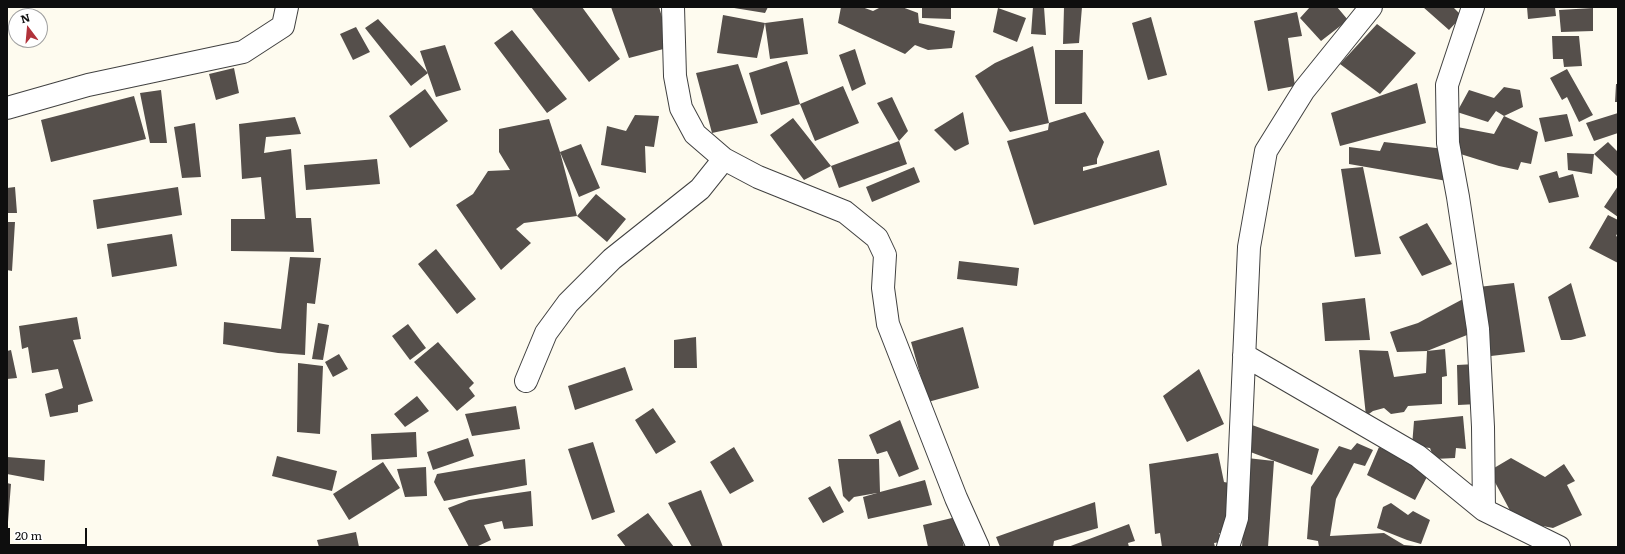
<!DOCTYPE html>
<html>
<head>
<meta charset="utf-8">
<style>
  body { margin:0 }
  #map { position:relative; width:1625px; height:554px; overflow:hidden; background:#fefbef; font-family:Literata,serif }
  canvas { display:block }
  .frame { position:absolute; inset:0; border:8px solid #0e0e0e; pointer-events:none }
  .north { position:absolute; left:8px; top:8px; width:40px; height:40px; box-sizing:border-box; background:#fff; border:1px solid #9f9f9f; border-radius:50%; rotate:344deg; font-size:11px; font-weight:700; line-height:16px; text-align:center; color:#0e0e0e }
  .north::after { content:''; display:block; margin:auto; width:14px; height:18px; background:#b1323a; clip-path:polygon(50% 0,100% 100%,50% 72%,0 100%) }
  .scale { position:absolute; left:8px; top:528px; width:79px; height:18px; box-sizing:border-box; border:2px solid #0e0e0e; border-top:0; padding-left:5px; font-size:12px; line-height:14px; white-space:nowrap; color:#0e0e0e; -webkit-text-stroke:3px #fff; paint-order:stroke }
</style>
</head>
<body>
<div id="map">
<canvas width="1625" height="554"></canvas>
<div class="frame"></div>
<div class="north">N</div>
<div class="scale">20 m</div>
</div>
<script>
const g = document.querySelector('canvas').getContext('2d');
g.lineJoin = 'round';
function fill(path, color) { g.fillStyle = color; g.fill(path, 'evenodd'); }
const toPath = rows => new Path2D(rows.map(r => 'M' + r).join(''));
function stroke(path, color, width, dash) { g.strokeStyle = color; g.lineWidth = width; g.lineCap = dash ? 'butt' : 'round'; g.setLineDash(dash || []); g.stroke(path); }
fill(toPath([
  [531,7,582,7,620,59,589,82],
  [611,7,659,7,671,47,629,58],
  [728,7,768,7,765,13],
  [841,7,862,7,873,11,881,7,902,7,918,13,919,23,955,31,952,48,928,50,915,45,905,54,838,23],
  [922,7,951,7,951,19,922,18],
  [1033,7,1044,7,1046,35,1031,34],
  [1064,7,1082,7,1079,43,1063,44],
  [1310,7,1337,7,1348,20,1321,41,1300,18],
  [1423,7,1453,7,1462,16,1449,30],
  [1527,7,1555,7,1556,16,1528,19],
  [998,8,1026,18,1017,42,993,32],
  [1593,8,1593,31,1561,32,1559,10],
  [1297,12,1302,36,1288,38,1295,86,1268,91,1254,21],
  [723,15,765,23,757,58,717,53],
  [1151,17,1167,75,1148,80,1132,23],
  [803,18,808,54,770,59,765,23],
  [378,19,428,73,411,86,365,28],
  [1377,24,1416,53,1380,94,1340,64],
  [356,27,370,52,353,60,340,34],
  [512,30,567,99,547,113,494,43],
  [1552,36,1579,36,1582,66,1564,67,1563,59,1553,59],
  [445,45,461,90,436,97,420,51],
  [1033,46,1049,123,1010,132,975,76,995,63],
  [855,49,866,84,852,91,839,55],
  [1055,50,1083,50,1082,104,1055,104],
  [787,61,800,104,761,115,749,73],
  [738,64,758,123,712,133,696,73],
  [234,68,239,93,216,100,209,74],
  [1567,69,1593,115,1579,122,1567,97,1562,100,1550,78],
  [1417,83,1426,123,1340,146,1331,113],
  [1616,84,1618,84,1618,102,1615,102],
  [843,86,859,123,815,141,800,104],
  [1504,87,1520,90,1523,107,1504,116,1496,111,1488,122,1457,112,1469,90,1494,98],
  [425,89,448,121,410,148,389,116],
  [161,90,167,143,150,143,140,93],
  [134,96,146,139,51,162,41,120],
  [892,97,908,131,899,141,877,103],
  [963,112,969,144,955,151,934,130],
  [1085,112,1104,142,1097,159,1097,164,1083,167,1083,171,1159,150,1167,185,1034,225,1007,141,1048,130,1049,123],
  [1618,113,1618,133,1594,141,1586,123],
  [1567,114,1573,136,1545,142,1539,118],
  [635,115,659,116,654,147,645,146,646,173,601,165,607,126,626,131],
  [1504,116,1538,132,1531,164,1521,162,1518,170,1499,166,1454,152,1452,126,1494,134],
  [295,117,301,134,266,137,264,153,291,149,296,218,311,218,314,252,231,251,231,219,265,219,261,177,242,179,239,124],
  [793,118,831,166,804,180,770,135],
  [549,119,560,152,577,216,524,223,516,229,531,243,501,270,456,205,473,194,488,171,510,170,499,152,499,129],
  [195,123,201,177,182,178,174,127],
  [899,141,907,164,839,188,831,166],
  [1384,142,1445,149,1447,181,1349,164,1349,147,1380,151],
  [1608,142,1618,152,1618,177,1594,154],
  [581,144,600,188,579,197,560,152],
  [1567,153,1594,154,1592,174,1568,170],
  [377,159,380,184,306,190,304,165],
  [914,167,920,182,872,202,866,187],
  [1363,167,1381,254,1355,257,1341,169],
  [1557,171,1559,178,1573,174,1579,197,1549,203,1539,176],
  [1618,186,1618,217,1604,207],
  [15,187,17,213,7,213,7,188],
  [178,187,182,215,97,229,93,200],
  [596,194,626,219,607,242,577,216],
  [1608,215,1618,220,1618,232,1616,236,1618,237,1618,263,1589,248],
  [7,222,15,222,12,271,7,270],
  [1427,223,1452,264,1422,276,1399,237],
  [172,234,177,266,112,277,107,244],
  [436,249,476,299,457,314,418,264],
  [290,257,321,258,315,304,307,303,305,355,278,353,223,344,224,322,281,329],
  [959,261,1019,268,1017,286,957,279],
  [1514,283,1525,352,1491,356,1478,287],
  [1571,283,1586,336,1571,340,1561,340,1548,297],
  [1365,298,1370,340,1325,341,1322,303],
  [1463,299,1467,335,1427,351,1397,352,1390,332,1418,323],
  [77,317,81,339,73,340,93,401,78,405,78,412,50,417,45,394,63,388,58,369,32,373,28,347,22,349,19,326],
  [318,323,329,325,323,360,312,359],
  [408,324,426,348,410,360,392,336],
  [963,327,979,388,928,402,911,342],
  [696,337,697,368,674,368,674,340],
  [438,342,474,383,469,388,475,396,457,411,414,362],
  [1445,349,1447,376,1442,377,1442,404,1408,406,1404,412,1391,414,1384,408,1373,411,1366,416,1359,350,1388,351,1394,377,1426,373,1427,351],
  [11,350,17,378,7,379,7,351],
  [339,354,348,369,333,377,325,362],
  [298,363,323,366,320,434,297,432],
  [1476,364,1478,404,1458,405,1457,365],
  [625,367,633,390,575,410,568,386],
  [1199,369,1224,424,1187,442,1163,396],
  [417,396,429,411,405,427,394,414],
  [516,406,520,429,472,436,465,414],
  [653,408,676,442,656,454,635,420],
  [1463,416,1466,449,1456,448,1455,458,1434,459,1430,448,1412,446,1414,421],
  [900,420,919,469,899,477,887,451,877,454,869,435],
  [1252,425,1319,449,1312,475,1245,450],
  [416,432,417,457,372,460,371,434],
  [468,438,474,456,433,470,427,452],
  [593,442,615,512,592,520,568,449],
  [1357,443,1373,450,1365,466,1354,463,1336,499,1330,536,1384,533,1404,545,1415,546,1415,547,1319,547,1318,541,1307,539,1311,487,1339,446,1351,450],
  [734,447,754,481,730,494,710,462],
  [1379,447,1429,473,1415,500,1367,475],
  [1218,453,1224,482,1229,483,1227,534,1219,533,1221,542,1214,543,1215,547,1162,547,1160,533,1155,534,1149,464],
  [277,456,337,471,332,491,272,476],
  [7,457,45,460,44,481,7,474],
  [1247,458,1274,461,1268,547,1242,547],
  [1511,458,1545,477,1564,464,1575,481,1567,485,1582,515,1553,528,1532,524,1514,518,1489,471],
  [525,459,527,485,444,501,434,482,437,474],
  [838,459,879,459,880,492,925,480,932,505,868,519,863,497,877,493,854,497,849,502,843,496],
  [383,462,400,488,349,520,333,494],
  [426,467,427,496,405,497,397,469],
  [7,483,11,484,8,522,7,521],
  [830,486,844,512,823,523,808,498],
  [701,490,723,547,692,547,668,503],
  [531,491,533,526,504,529,502,521,484,525,491,540,476,547,469,547,448,508,469,500],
  [1095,502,1098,528,1054,541,1053,547,1000,547,996,537],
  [1391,503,1408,515,1413,511,1430,520,1421,544,1407,540,1377,528,1383,507],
  [648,513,674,547,626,547,617,535],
  [956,517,964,547,928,547,923,525],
  [1129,524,1135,541,1128,543,1129,547,1068,547],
  [356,532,359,547,319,547,317,540]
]), '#554f4b');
const street = toPath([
  [673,7,675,76,681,108,695,134,724,159,758,177,845,212,877,238,885,255,883,288,888,324,956,498,978,547],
  [1473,7,1447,85,1448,143,1458,197,1478,329,1483,427,1484,510],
  [7,108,88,85,243,52,283,26,287,7],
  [1244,355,1418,456,1484,510,1559,547],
  [526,381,546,333,568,303,612,259,700,189,724,159],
  [1228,547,1237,518,1249,247,1266,151,1304,90,1371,7]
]);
stroke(street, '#414141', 24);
stroke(street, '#fff', 22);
</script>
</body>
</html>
